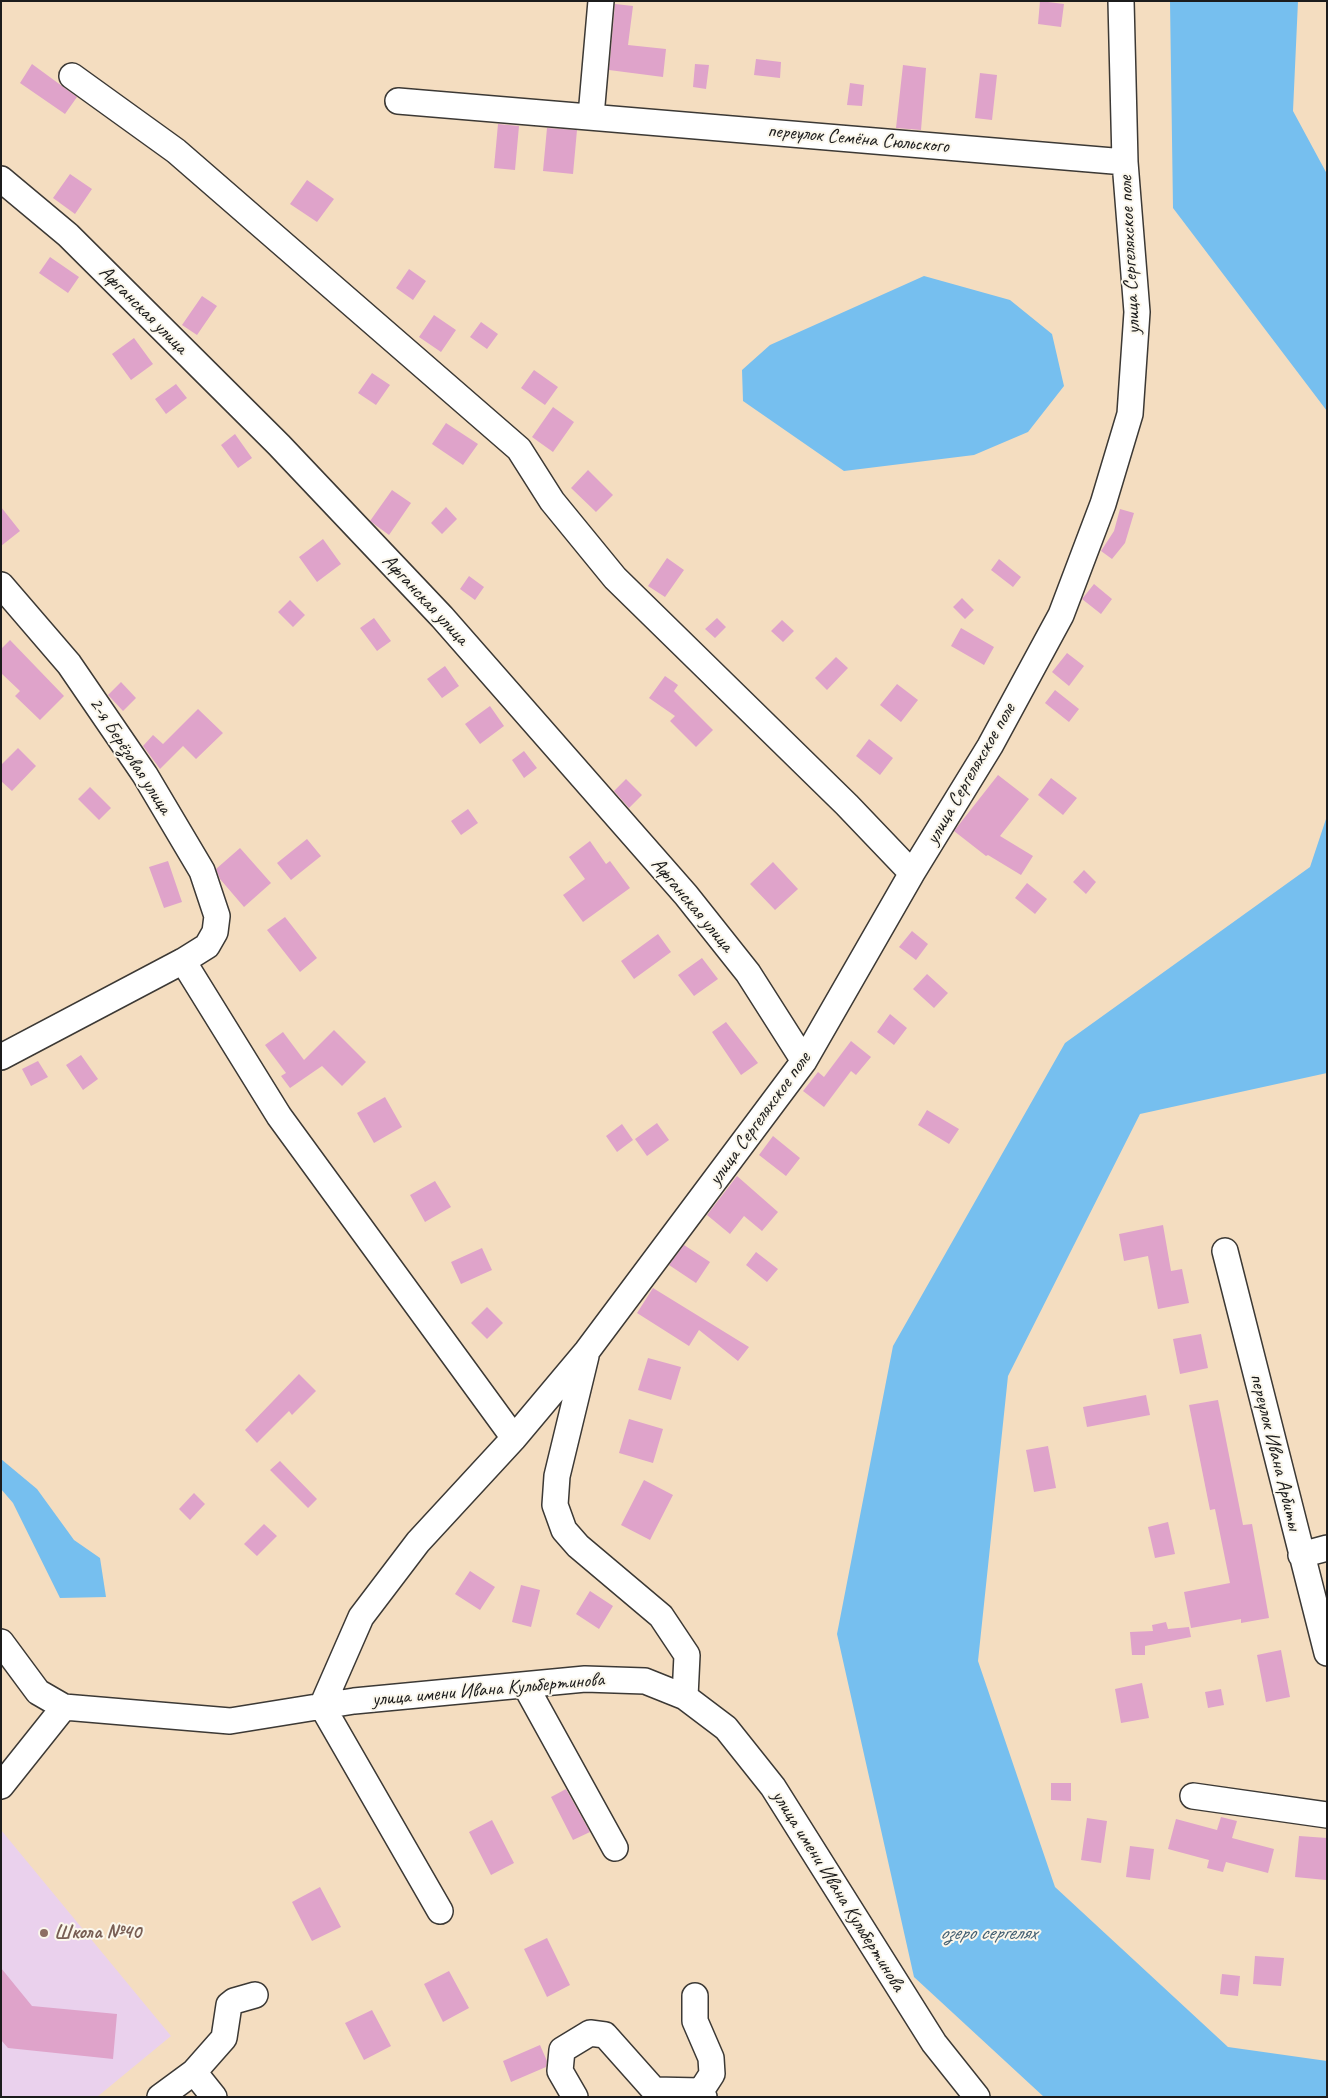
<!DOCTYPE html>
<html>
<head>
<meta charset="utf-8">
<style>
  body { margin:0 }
  #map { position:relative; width:1328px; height:2098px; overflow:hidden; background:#f4ddc0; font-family:Caveat,sans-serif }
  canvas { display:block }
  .frame { position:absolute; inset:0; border:2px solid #1c1c1c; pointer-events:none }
</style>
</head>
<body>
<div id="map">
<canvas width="1328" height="2098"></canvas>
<div class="frame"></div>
</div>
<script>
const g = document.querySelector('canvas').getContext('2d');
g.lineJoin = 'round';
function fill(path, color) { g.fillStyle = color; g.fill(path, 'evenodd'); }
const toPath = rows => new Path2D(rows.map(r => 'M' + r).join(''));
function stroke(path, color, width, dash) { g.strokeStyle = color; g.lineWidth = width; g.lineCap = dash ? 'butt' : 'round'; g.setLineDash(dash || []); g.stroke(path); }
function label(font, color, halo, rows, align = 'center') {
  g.font = font + ' Caveat,sans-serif'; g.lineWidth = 4; g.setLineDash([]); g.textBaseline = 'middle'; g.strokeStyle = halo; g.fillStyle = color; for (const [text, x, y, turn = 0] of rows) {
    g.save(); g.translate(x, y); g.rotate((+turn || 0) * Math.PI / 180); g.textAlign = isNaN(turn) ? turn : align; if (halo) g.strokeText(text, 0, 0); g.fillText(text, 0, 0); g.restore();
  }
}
fill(toPath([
  [1,1830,171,2036,97,2097,1,2097]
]), '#ead1ed');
fill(toPath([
  [1170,1,1298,1,1293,111,1327,174,1327,411,1173,208],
  [924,276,1010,300,1052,334,1064,386,1028,432,974,455,844,471,743,401,742,370,770,345],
  [1327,816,1327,1073,1140,1114,1008,1376,978,1661,1055,1887,1228,2047,1327,2061,1327,2097,1044,2097,914,1977,837,1634,893,1346,1065,1043,1310,867],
  [1,1459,37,1489,74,1540,100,1558,106,1597,60,1598,13,1503,1,1489]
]), '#76bfef');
fill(toPath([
  [1040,1,1064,4,1061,27,1038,24],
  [615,4,633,6,628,45,666,49,663,77,609,70],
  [756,59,781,62,780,78,754,75],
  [32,64,77,97,65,114,20,83],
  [695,64,709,65,706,89,693,87],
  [903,65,926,68,921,130,896,128],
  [980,73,997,75,992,120,975,118],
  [850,83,864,85,862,106,847,105],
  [498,124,519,126,515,170,494,168],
  [547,128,577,130,573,174,543,171],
  [70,174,92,189,75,214,53,198],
  [307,180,334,199,317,222,290,204],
  [50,257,79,277,68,293,39,273],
  [409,269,426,281,413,300,396,288],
  [202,296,217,306,197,335,182,325],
  [434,315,456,330,441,352,419,337],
  [481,322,498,334,487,349,470,337],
  [134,338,153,364,131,380,112,354],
  [534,370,558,387,545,405,521,388],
  [372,373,390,385,376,405,358,393],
  [176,384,187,398,166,414,155,399],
  [553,407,574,422,553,452,532,437],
  [446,423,478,444,463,465,432,444],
  [235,434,252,458,238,468,221,445],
  [588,470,613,495,596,512,571,488],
  [392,490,411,503,389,535,370,521],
  [1,507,20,531,1,546],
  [446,507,457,519,442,534,431,523],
  [1120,509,1134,513,1125,543,1112,559,1101,551,1114,531],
  [323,539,341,564,317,582,299,557],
  [667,558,684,570,665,597,648,586],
  [999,559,1021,577,1013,587,991,570],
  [469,576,484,587,475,600,460,589],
  [1094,584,1112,599,1101,614,1082,599],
  [962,598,974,610,965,619,953,607],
  [290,600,305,615,293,627,278,612],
  [374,618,391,641,377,651,360,628],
  [717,618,726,627,715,638,705,629],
  [782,620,794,631,783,642,771,631],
  [961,628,994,647,984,665,951,646],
  [10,640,64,696,40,720,15,696,20,691,1,673,1,649],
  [1067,653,1084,666,1069,686,1052,672],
  [836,657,848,668,827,690,815,678],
  [445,666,459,686,442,698,427,679],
  [665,676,678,685,674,691,713,730,696,747,670,721,675,716,649,698],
  [121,682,136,698,123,711,108,695],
  [897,684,918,700,901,722,880,705],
  [1055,690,1079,709,1069,722,1045,703],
  [490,706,504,726,480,744,465,724],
  [198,709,223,733,196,759,183,746,160,769,143,746,153,735,163,744],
  [869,739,893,758,880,775,856,756],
  [18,748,36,766,12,791,1,781,1,765],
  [524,751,537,768,524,778,512,760],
  [998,775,1029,799,1000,836,1033,856,1021,875,988,855,986,856,954,831],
  [1051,778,1077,798,1063,815,1038,795],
  [626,779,642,795,629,808,614,791],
  [90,787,111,808,99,820,78,799],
  [468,809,478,823,461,835,451,821],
  [307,839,321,856,291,880,277,863],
  [590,841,606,864,610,861,630,888,583,922,563,895,585,879,569,857],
  [240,848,271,883,244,907,220,879,216,869],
  [168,861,182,902,164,908,149,867],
  [773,862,798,889,775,910,750,884],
  [1084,870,1096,882,1086,894,1073,882],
  [1027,883,1047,899,1035,914,1015,898],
  [285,917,317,958,300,972,267,930],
  [912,931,928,944,916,960,899,947],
  [658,934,671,952,634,979,621,961],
  [702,958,718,979,694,996,678,975],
  [927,974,948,993,934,1008,913,989],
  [890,1014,907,1028,894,1045,877,1032],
  [726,1022,758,1063,741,1075,712,1032],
  [334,1030,366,1062,342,1086,322,1066,290,1088,281,1076,286,1073,265,1045,283,1032,304,1060],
  [851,1041,871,1057,856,1075,851,1071,824,1107,803,1091,818,1072,824,1077],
  [81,1055,98,1079,83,1090,66,1065],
  [38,1061,48,1077,31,1086,22,1069],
  [385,1097,402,1127,374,1143,357,1113],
  [927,1110,959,1129,949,1144,918,1125],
  [657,1123,669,1140,647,1156,635,1139],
  [622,1124,633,1140,617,1152,606,1136],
  [773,1136,800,1158,786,1176,759,1155],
  [737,1176,778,1212,762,1231,744,1216,730,1234,707,1215],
  [435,1181,451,1207,425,1222,410,1195],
  [1163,1225,1171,1271,1182,1269,1189,1303,1158,1309,1148,1256,1124,1261,1119,1234],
  [684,1245,710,1262,696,1283,669,1265],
  [482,1248,492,1270,461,1284,451,1262],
  [756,1252,778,1269,767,1282,746,1265],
  [653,1288,705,1320,749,1347,738,1361,699,1330,689,1346,637,1313],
  [487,1307,503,1323,487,1339,471,1323],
  [1201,1334,1208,1368,1180,1374,1173,1339],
  [648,1358,681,1367,671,1400,638,1390],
  [299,1374,316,1391,292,1415,289,1411,257,1443,245,1430],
  [1146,1395,1150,1415,1087,1427,1083,1407],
  [1218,1400,1243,1525,1252,1524,1269,1618,1241,1623,1241,1619,1191,1628,1184,1592,1230,1583,1215,1509,1210,1510,1189,1405],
  [629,1419,663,1429,653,1463,619,1453],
  [1048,1446,1056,1488,1034,1492,1026,1450],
  [280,1461,317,1499,308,1508,270,1470],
  [644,1480,673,1495,650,1540,621,1525],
  [194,1493,205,1504,190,1520,179,1509],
  [1168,1522,1175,1554,1155,1558,1148,1527],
  [264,1524,277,1536,257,1556,244,1544],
  [470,1571,495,1587,480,1610,455,1594],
  [521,1585,540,1590,531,1627,512,1622],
  [590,1591,613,1606,599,1629,576,1614],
  [1166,1622,1168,1629,1189,1627,1191,1637,1145,1646,1145,1655,1132,1655,1130,1632,1153,1631,1152,1625],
  [1281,1650,1290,1697,1266,1702,1257,1655],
  [1142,1683,1149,1718,1121,1723,1115,1689],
  [1221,1689,1224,1705,1208,1708,1205,1692],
  [1051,1783,1071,1783,1071,1801,1051,1800],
  [566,1789,590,1832,573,1840,551,1797],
  [1221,1817,1237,1821,1232,1838,1274,1849,1268,1873,1226,1862,1223,1872,1207,1868,1209,1860,1168,1849,1176,1819,1217,1830],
  [1087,1818,1107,1821,1101,1863,1081,1860],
  [492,1820,514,1863,491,1875,469,1832],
  [1299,1836,1327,1838,1326,1880,1295,1877],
  [1130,1846,1154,1849,1150,1880,1126,1877],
  [320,1887,341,1927,312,1941,292,1902],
  [547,1938,570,1985,547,1997,524,1949],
  [1255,1956,1284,1958,1281,1986,1253,1984],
  [1,1968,32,2006,117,2014,113,2059,8,2048,1,2040],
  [449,1971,469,2008,443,2022,424,1984],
  [1222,1974,1240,1976,1238,1996,1220,1994],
  [372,2010,391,2046,364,2060,345,2023],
  [540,2045,547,2061,546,2067,511,2082,503,2061]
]), '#dfa3ca');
const minor = toPath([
  [72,76,176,151,519,449,552,501,615,578,847,805,912,873],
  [398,101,1125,162],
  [591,116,601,1],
  [1,179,68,235,279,445,442,617,686,895,748,973,804,1061],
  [1,585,69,664,145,775,202,871,217,916,215,932,207,946,183,961,1,1057],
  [183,961,279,1116,514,1438,418,1542,361,1617,322,1706,440,1911],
  [1225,1251,1327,1653],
  [586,1356,557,1476,555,1505,564,1530,578,1546,661,1616,687,1655,685,1697],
  [514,1438,587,1351,804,1061,912,873,990,746,1061,615,1103,504,1130,414,1137,312,1125,162,1121,1],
  [1301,1555,1327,1548],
  [1,1642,38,1692,64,1707,230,1721,354,1701,585,1679,645,1681,685,1697,726,1728,773,1787,934,2043,977,2097],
  [525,1685,615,1848],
  [1,1786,64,1707],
  [1193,1796,1327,1815],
  [695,1996,695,2021,711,2058,712,2074,701,2091],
  [160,2097,194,2072],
  [214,2097,194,2072,224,2038,229,2005,234,2001,255,1995],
  [575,2097,560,2071,562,2050,590,2033,605,2035,654,2090,701,2091,704,2097]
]);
stroke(minor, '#3c3935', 28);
stroke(minor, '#fff', 25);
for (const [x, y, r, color] of [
  [44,1933,5,"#8d6e63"]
]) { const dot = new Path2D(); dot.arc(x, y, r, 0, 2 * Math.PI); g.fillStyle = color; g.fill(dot); stroke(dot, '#fbf7ec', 2); }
label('20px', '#1c1c1c', '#fbf7ec', [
  ["переулок Семёна Сюльского",858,139,5],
  ["улица Сергеляхское поле",1130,255,-93],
  ["Афганская улица",143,310,45],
  ["Афганская улица",425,600,47],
  ["2-я Берёзовая улица",130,756,57],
  ["улица Сергеляхское поле",971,774,-60],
  ["Афганская улица",692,905,50],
  ["улица Сергеляхское поле",760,1119,-54],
  ["переулок Ивана Арбиты",1275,1452,76],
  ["улица имени Ивана Кульбертинова",488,1690,-5],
  ["улица имени Ивана Кульбертинова",838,1891,58]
]);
label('bold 20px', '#785e54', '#fbf7ec', [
  ["Школа №40",54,1933]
], 'left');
label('italic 21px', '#405d70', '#fbf7ec', [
  ["озеро сергелях",988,1933]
]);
</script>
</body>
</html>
